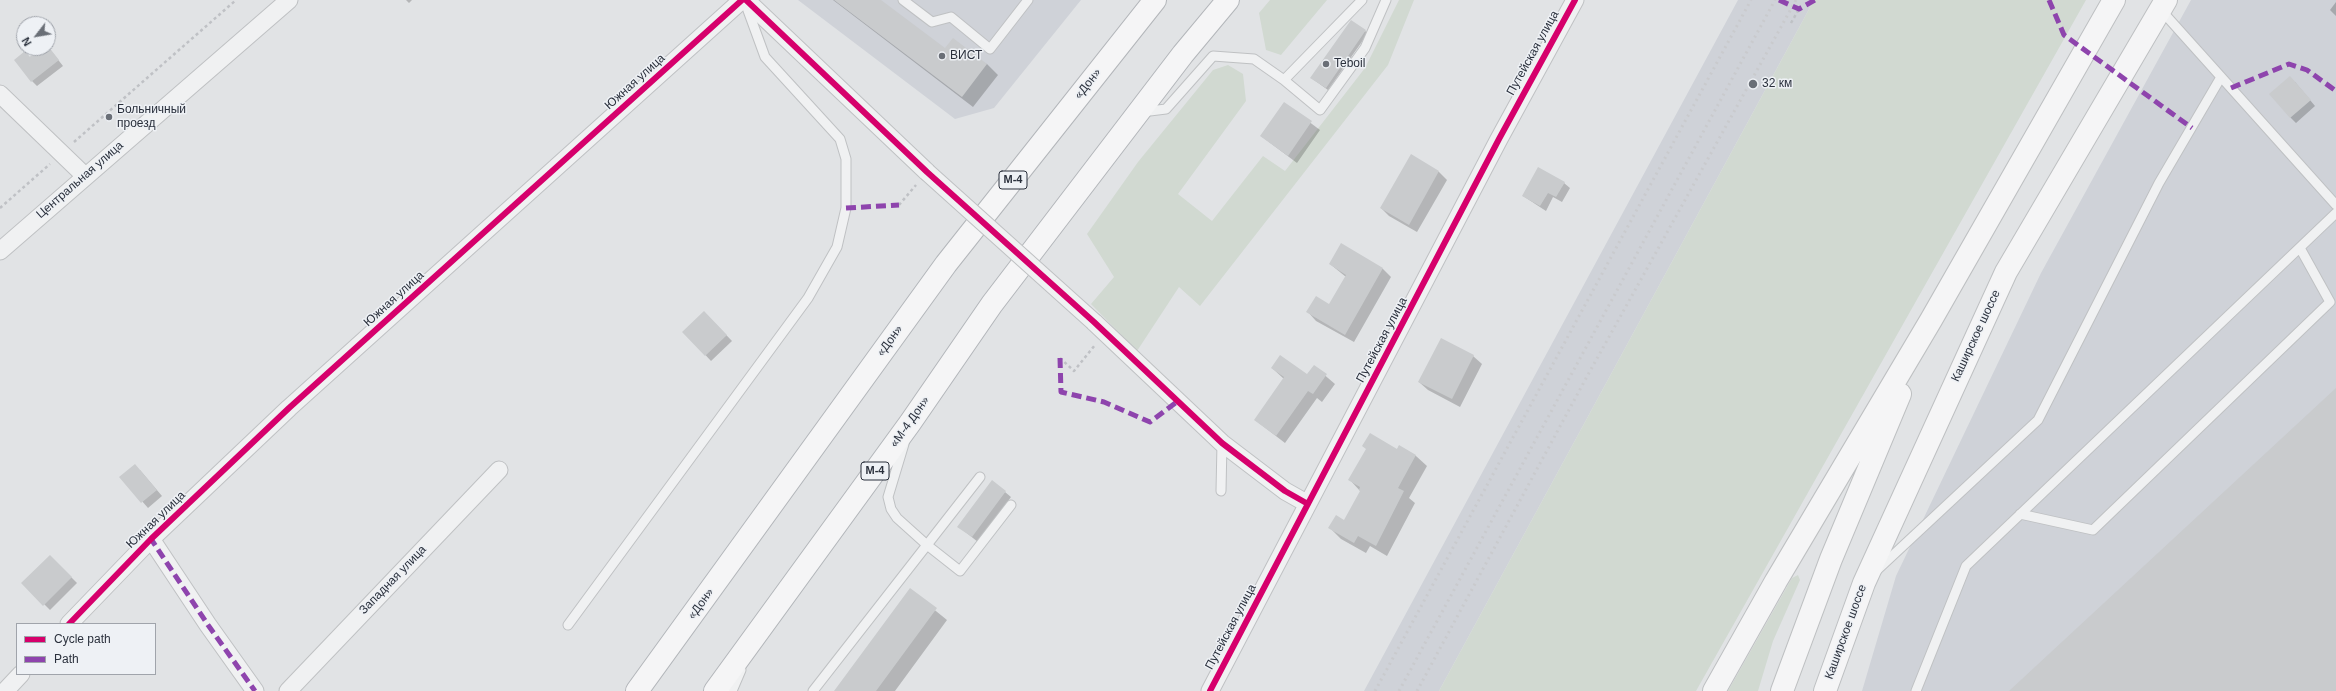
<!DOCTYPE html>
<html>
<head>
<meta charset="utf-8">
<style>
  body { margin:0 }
  #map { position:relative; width:2336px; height:691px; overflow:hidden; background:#e1e3e5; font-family:Arial,sans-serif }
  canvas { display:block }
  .legend { position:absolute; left:16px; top:623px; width:140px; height:52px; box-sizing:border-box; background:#eef1f5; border:1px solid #a0a4ab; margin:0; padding:5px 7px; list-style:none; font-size:12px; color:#2a303c }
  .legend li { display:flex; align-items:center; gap:8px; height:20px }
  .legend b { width:20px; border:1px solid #a0a4ab }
  .north { position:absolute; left:16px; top:16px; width:40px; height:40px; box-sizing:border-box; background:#eef1f5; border:1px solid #a0a4ab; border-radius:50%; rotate:239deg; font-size:11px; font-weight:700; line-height:16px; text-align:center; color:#2a303c }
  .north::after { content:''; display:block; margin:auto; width:14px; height:18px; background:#6a6f77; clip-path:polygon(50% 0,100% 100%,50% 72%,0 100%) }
</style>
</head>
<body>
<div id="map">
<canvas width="2336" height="691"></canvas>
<ul class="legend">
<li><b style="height:5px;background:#d6006c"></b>Cycle path</li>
<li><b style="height:5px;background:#8e44ad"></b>Path</li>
</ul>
<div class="north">N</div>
</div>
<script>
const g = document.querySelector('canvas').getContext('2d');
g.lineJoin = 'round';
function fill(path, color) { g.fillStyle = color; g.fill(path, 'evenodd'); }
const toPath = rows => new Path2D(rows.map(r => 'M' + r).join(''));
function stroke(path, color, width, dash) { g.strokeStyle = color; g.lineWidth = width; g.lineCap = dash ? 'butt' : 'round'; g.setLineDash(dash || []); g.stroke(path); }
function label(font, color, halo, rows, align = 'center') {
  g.font = font + ' Arial,sans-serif'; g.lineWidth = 3; g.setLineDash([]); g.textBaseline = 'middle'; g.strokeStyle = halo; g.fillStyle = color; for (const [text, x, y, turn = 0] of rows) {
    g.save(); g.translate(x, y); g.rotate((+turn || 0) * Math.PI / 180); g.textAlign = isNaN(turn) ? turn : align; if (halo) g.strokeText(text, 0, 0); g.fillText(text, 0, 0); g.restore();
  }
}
fill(toPath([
  [798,0,1081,0,994,108,955,119],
  [1738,0,1814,0,1439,691,1364,691],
  [2191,0,2336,0,2336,691,1862,691,1896,576,2041,273]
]), '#cfd2d8');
fill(toPath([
  [1270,0,1327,0,1281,55,1266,50,1259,13],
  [1399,0,1414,0,1388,65,1200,306,1179,287,1137,351,1091,304,1114,277,1087,234,1138,162,1213,70,1228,65,1243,74,1246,101,1178,194,1212,221,1263,156,1285,171,1365,68],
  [1814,0,2086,0,1696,691,1439,691],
  [1798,575,1800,580,1773,641,1758,691,1728,691,1792,578]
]), '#d1d9d1');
fill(toPath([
  [406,0,412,0,409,3],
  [833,0,879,0,945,50,987,64,998,75,973,107],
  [2336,2,2336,16,2330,10],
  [1365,31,1368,33,1328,90,1314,80],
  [48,47,63,66,37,86,32,81,30,57,42,48],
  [2295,82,2315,106,2296,123,2290,117],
  [1284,103,1320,130,1297,163,1261,136],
  [1411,156,1439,172,1447,180,1417,232,1389,216,1381,208],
  [1564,183,1570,188,1562,202,1553,197,1546,211,1523,196],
  [1341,245,1383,269,1391,277,1354,342,1316,321,1308,312,1330,306,1346,277,1330,264],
  [704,312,732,341,711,361,684,332],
  [1473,356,1482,364,1460,407,1428,390,1419,382],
  [1314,366,1335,384,1322,402,1317,398,1285,443,1255,420,1284,379,1272,368,1307,375],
  [1399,446,1416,456,1427,466,1409,498,1415,503,1387,556,1370,546,1366,553,1341,539,1330,528,1344,522,1361,492,1350,480,1397,450],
  [140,470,162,496,148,508,121,477],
  [1005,492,1011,497,978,542,959,527],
  [50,556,77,583,50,610,23,583],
  [910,590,947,620,895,691,835,691]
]), '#0003');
fill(toPath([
  [834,0,881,0,945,48,953,38,987,64,962,97],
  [1351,20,1366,30,1326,88,1310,78],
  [48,46,59,60,31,82,14,60,25,51,30,57,41,48,48,48],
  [2290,76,2311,100,2290,118,2269,94],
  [1284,102,1312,121,1288,156,1260,136],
  [1411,154,1439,171,1409,225,1380,208],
  [1538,167,1565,182,1556,197,1548,193,1540,206,1522,196],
  [1341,243,1383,268,1345,335,1306,312,1316,296,1329,304,1346,275,1329,264],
  [704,311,727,335,705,356,682,332],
  [1441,338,1474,355,1452,399,1418,382],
  [1280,355,1307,374,1314,365,1327,374,1313,394,1308,391,1276,436,1254,420,1284,377,1271,368],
  [2336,388,2336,691,2009,691],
  [1370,433,1397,449,1399,445,1416,455,1398,488,1404,491,1376,546,1358,536,1354,543,1328,528,1336,515,1344,520,1360,491,1359,490,1360,487,1348,480,1366,449,1362,446],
  [135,464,157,490,141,503,119,477],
  [992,480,1006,491,972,537,957,527],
  [50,555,72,577,43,606,21,583],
  [910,588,937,608,876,691,834,691]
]), '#c9cbcd');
const service = toPath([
  [903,0,932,22,951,17,990,49,1028,0],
  [2161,10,2336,205],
  [1284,80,1320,110,1365,48,1386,0],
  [1142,112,1166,109,1213,56,1254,59,1284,80,1362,0],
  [904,444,888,497,891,509,897,518,927,545,960,571,1011,505],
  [1221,491,1222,443],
  [2020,514,2093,530,2330,302,2300,248],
  [1876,571,2038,420,2159,183,2221,77],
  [568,625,808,298,837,247,846,208,846,159,840,139,765,57,746,5],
  [732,691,741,670],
  [813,691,980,477],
  [1916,691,1966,566,2336,213]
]);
const minor = toPath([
  [746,0,927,172],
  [0,94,84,175],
  [0,251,289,0],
  [1094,322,1222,443,1285,491,1308,504],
  [151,539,208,625,255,691],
  [69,624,151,539,289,408,742,0],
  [5,691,21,674],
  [288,691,499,470],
  [1210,691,1499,139,1575,0]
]);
const primary = toPath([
  [1714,691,1776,581,1931,320,2114,0],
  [1782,691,1831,559,1900,394],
  [1825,691,1864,583,2006,272,2166,0]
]);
const motorway = toPath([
  [637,691,946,264,1155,0],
  [715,691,910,423,992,304,1183,54,1228,0]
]);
stroke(service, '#bfc1c3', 11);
stroke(minor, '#bfc1c3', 19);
stroke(primary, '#bec0c2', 24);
stroke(motorway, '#b3b6ba', 24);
stroke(toPath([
  [1791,23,1799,9],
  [74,142,236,0],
  [899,205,916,185],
  [0,208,50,164],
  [1060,358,1074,371,1095,345]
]), '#bfc1c5', 2.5, [3, 3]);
stroke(service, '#f0f1f2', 9);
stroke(minor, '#f0f1f2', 17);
stroke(primary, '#f5f5f6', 22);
stroke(motorway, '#f5f5f6', 22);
stroke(toPath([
  [1375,691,1751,0],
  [1399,691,1775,0],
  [1417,691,1584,382,1796,0]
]), '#c9cacd', 3, [2, 4]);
const minorBridge = toPath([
  [927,172,1094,322]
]);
stroke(minorBridge, '#bfc1c3', 19, []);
stroke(minorBridge, '#f0f1f2', 17);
stroke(toPath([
  [1779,0,1799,9,1815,0],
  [2049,0,2064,35,2192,128],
  [2231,88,2289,64,2307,70,2336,91],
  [846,208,899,205],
  [1060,358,1061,392,1104,402,1150,422,1178,401],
  [153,538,151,539,208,625,255,691]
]), '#8e44ad', 5, [10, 5]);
stroke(toPath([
  [746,0,927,172,1094,322,1222,443,1285,491,1308,504],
  [69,624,151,539,289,408,742,0],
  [1210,691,1499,139,1575,0]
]), '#d6006c', 6);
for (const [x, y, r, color] of [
  [942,56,4,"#6a6f77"],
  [1326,64,4,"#6a6f77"],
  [1753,84,5,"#6a6f77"],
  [109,117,4,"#6a6f77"]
]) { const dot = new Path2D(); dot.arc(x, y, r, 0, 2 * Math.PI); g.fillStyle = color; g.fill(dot); stroke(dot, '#eef1f5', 1.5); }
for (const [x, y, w] of [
  [1013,180,28],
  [875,471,28]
]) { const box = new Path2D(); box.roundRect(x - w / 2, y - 9, w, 18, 3); g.fillStyle = '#eef1f5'; g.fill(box); stroke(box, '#2a303c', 1); }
label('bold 11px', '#2a303c', null, [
  ["М-4",1013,180],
  ["М-4",875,471]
]);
label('12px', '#2a303c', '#eef1f5', [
  ["Путейская улица",1533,53,-61],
  ["Южная улица",635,82,-42],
  ["«Дон»",1088,84,-52],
  ["Центральная улица",80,180,-41],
  ["Южная улица",394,299,-42],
  ["Каширское шоссе",1976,336,-65],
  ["Путейская улица",1382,340,-62],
  ["«Дон»",890,341,-54],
  ["«М-4 Дон»",910,422,-55],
  ["Южная улица",156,520,-44],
  ["Западная улица",393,580,-46],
  ["«Дон»",701,604,-54],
  ["Путейская улица",1231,627,-62],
  ["Каширское шоссе",1846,632,-70]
]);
label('12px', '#2a303c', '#eef1f5', [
  ["ВИСТ",950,56],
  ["Teboil",1334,64],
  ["32 км",1762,84],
  ["Больничный",117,110],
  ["проезд",117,124]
], 'left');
</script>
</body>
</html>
